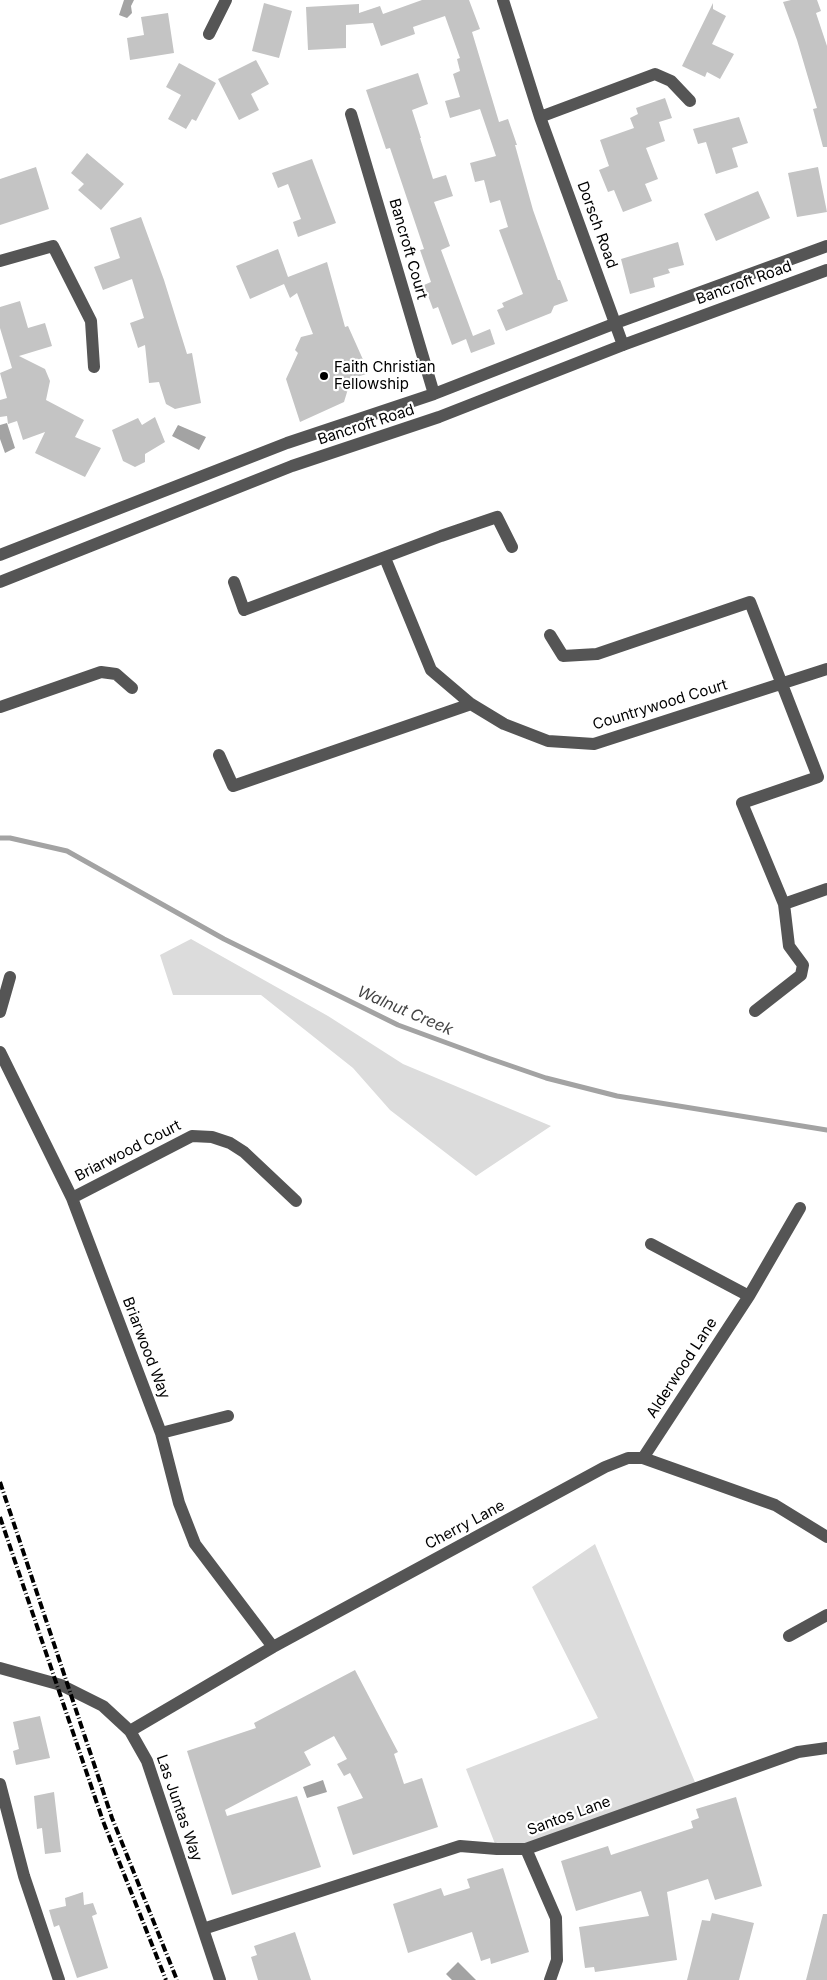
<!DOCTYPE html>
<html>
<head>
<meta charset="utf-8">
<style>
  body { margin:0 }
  canvas { display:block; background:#fff }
</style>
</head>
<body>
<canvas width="827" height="1980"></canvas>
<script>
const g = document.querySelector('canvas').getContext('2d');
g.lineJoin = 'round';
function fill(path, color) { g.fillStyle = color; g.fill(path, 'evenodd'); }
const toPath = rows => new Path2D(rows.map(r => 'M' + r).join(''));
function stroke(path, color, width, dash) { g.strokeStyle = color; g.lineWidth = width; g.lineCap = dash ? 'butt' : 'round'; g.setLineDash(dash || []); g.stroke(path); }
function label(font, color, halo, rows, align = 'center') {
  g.font = font + ' Inter,sans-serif'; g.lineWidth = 4.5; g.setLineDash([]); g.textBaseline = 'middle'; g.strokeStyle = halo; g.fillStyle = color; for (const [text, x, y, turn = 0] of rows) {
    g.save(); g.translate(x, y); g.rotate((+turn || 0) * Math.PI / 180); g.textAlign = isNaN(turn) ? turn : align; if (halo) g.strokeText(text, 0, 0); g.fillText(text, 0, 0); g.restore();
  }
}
fill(toPath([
  [191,939,328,1016,403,1064,551,1126,476,1176,390,1110,353,1068,261,995,173,995,160,955],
  [595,1544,697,1787,526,1849,497,1849,466,1769,598,1718,532,1587]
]), '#dcdcdc');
fill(toPath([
  [124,0,134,0,131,6,132,13,127,18,119,15],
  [7,423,15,448,5,453,0,439,0,425],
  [178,425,206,437,199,450,172,436],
  [323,1780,327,1792,307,1798,303,1787],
  [458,1962,476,1980,452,1980,446,1974]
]), '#a3a3a3');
stroke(toPath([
  [0,838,10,838,67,851,224,939,398,1025,488,1058,546,1078,617,1096,827,1130]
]), '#a3a3a3', 5);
fill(toPath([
  [422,0,469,0,480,29,472,32,499,122,508,119,517,145,515,145,533,210,558,280,560,280,568,301,554,306,551,313,506,331,497,310,504,307,502,303,523,294,499,230,508,227,500,200,490,203,484,180,475,182,470,163,496,156,480,109,450,118,445,101,460,97,453,74,460,71,457,59,460,58,445,16,413,27,415,34,381,46,373,23,346,25,346,48,308,50,306,7,359,4,359,13,380,6,383,14],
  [791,0,817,0,821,11,816,13,827,46,827,147,823,147,813,109,817,108,797,40,783,2],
  [264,3,292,11,279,58,252,51],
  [713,3,713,9,726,16,712,44,734,54,720,79,707,72,705,77,682,66],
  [168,13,174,53,130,60,127,38,144,35,141,17],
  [256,60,269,84,251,94,259,110,239,120,218,79],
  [179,63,216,83,196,121,192,119,186,129,168,119,181,95,166,87],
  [418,73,428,104,412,110,421,138,420,138,433,179,446,175,453,196,434,202,450,246,441,250,473,336,490,329,495,344,471,353,466,339,452,345,438,307,433,309,424,285,431,282,420,250,424,249,390,148,386,149,366,90],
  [665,98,672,118,659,122,665,141,646,148,658,179,645,184,652,201,623,212,614,190,608,192,599,170,609,166,600,140,634,128,630,118,638,114,636,108],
  [739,117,748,143,732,148,738,167,716,174,706,142,698,144,693,129],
  [87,153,124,184,101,210,78,190,84,184,71,173],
  [312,159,336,223,298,237,293,222,301,219,288,184,278,188,272,173],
  [36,167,49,209,0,225,0,179],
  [818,167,827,212,797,217,788,173],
  [758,191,770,218,716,241,704,214],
  [141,217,164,280,187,354,192,353,201,403,175,409,166,404,159,382,149,383,145,345,138,348,130,323,144,318,132,279,103,290,94,267,120,258,110,228],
  [678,242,684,265,668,269,670,273,653,278,655,287,630,294,621,259],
  [278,249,288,277,327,262,345,327,348,326,369,373,351,379,344,402,300,422,286,379,298,353,295,350,301,337,313,334,297,293,290,298,284,284,250,299,236,266],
  [20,301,28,328,45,323,52,346,19,356,45,369,50,381,46,400,84,420,75,437,101,448,85,477,35,453,45,432,23,440,17,421,8,424,7,416,0,417,0,400,7,398,0,373,12,368,0,328,0,307],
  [155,417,165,442,145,454,145,462,135,467,123,461,112,430,138,418,142,425],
  [355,1670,398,1752,394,1754,404,1784,422,1778,438,1827,353,1855,337,1807,363,1798,350,1773,344,1776,337,1764,347,1759,334,1736,304,1752,311,1765,225,1810,227,1816,297,1796,321,1867,232,1895,187,1751,256,1728,254,1723],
  [40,1716,50,1758,16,1765,13,1751,19,1749,13,1722],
  [54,1792,61,1852,45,1854,42,1828,37,1829,34,1796],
  [736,1797,762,1886,715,1900,708,1879,667,1892,677,1960,595,1972,594,1967,585,1968,579,1927,649,1916,641,1891,576,1911,561,1861,608,1846,611,1855,693,1828,691,1821,699,1818,696,1809],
  [503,1868,529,1952,491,1964,490,1958,481,1961,472,1932,408,1953,393,1904,441,1888,444,1896,470,1888,467,1879],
  [83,1892,84,1905,93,1903,97,1914,92,1916,108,1968,77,1978,59,1925,54,1927,49,1910,66,1906,65,1898],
  [712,1913,754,1923,739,1980,687,1980,702,1920,710,1921],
  [823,1914,827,1914,827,1980,806,1980],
  [295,1932,311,1980,258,1980,251,1957,257,1955,254,1946]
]), '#c4c4c4');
stroke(toPath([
  [503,0,540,117,623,345],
  [209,34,226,0],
  [351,114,434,394],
  [540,117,655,74,671,81,690,101],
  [0,261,53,246,91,321,94,367],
  [0,555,287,443,434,394,616,323,827,246],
  [385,558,431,670,471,704,504,724,548,741,594,744,827,669],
  [0,582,292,466,439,417,623,345,827,270],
  [234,582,244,610,441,536,497,517,512,547],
  [550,635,563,656,597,654,750,602,818,777,742,803,784,904,789,946,803,965,801,975,755,1011],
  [0,707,101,672,116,674,132,688],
  [219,755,233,786,471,704],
  [784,904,827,889],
  [0,1012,10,977],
  [0,1052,72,1198,161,1433,179,1503,195,1544,273,1647],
  [72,1198,192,1136,212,1137,230,1143,244,1152,296,1201],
  [651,1244,749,1296],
  [161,1433,228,1416],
  [643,1458,749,1296,800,1208],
  [789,1636,827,1615],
  [0,1668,61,1685,103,1706,130,1731,147,1761,220,1980],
  [130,1731,273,1647,605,1467,628,1458,643,1458,775,1505,827,1537],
  [0,1784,24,1876,59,1980],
  [526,1849,556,1918,557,1960,550,1980],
  [203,1929,460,1846,497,1849,526,1849,798,1752,827,1748]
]), '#555', 12);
stroke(toPath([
  [0,1482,112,1818,177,1980],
  [0,1517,103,1821,166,1980]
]), '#000', 4, [8, 2.5, 1, 2.5]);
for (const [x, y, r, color] of [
  [324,376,5,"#000"]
]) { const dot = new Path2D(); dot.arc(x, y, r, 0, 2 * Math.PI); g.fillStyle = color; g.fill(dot); stroke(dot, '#fff', 2); }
label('15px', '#000', '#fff', [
  ["Dorsch Road",597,225,70],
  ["Bancroft Court",408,249,74],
  ["Bancroft Road",744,283,-20],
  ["Bancroft Road",366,425,-18],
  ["Countrywood Court",660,705,-17],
  ["Briarwood Court",128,1151,-27],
  ["Briarwood Way",146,1348,69],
  ["Alderwood Lane",682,1368,-57],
  ["Cherry Lane",465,1525,-28],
  ["Las Juntas Way",179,1808,71],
  ["Santos Lane",569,1816,-20]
]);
label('15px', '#000', '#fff', [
  ["Faith Christian",334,367],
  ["Fellowship",334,384]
], 'left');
label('italic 16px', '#444', '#fff', [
  ["Walnut Creek",405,1011,23]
]);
</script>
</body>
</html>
